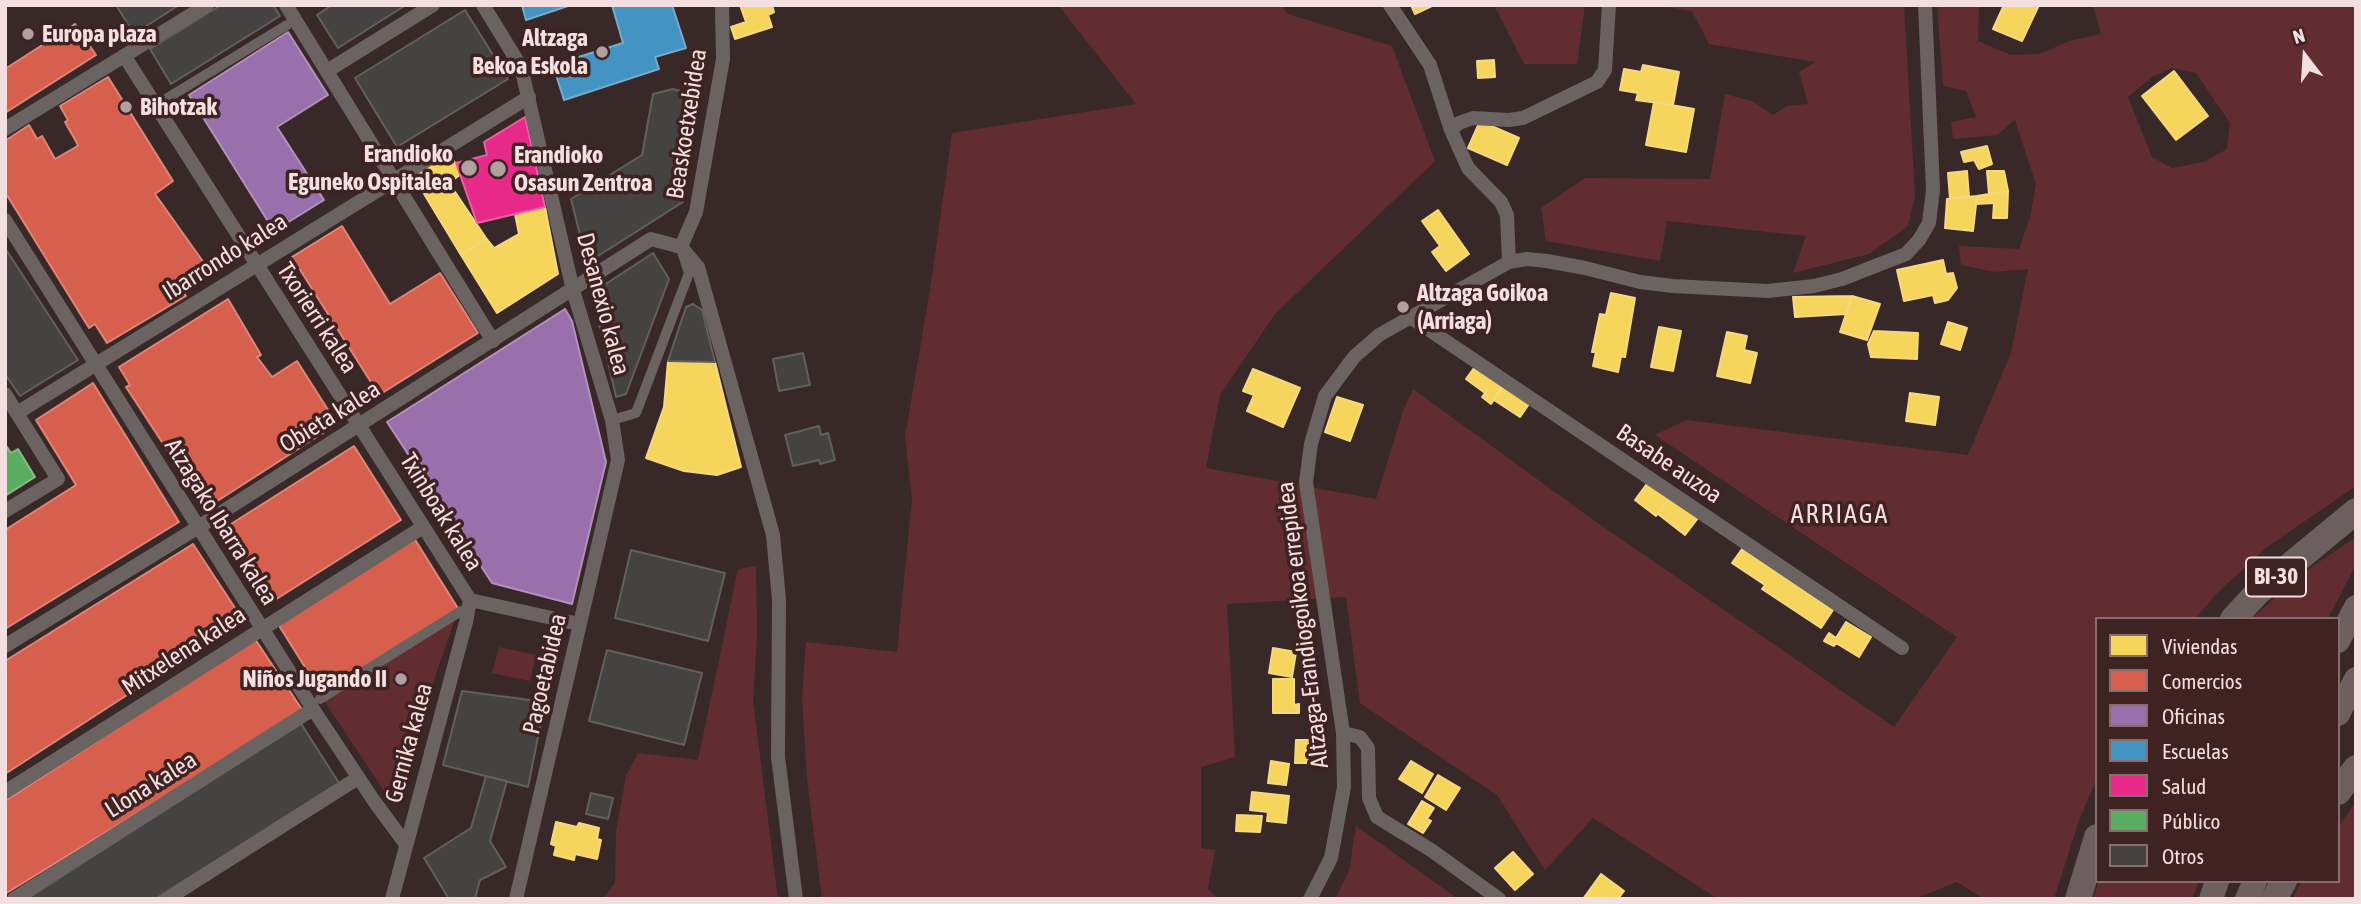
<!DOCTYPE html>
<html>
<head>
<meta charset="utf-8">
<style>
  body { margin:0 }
  #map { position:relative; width:2361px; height:904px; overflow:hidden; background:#392828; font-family:"Asap Condensed",sans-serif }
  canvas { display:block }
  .frame { position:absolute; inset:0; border:7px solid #f3dfdf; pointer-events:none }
  .legend { position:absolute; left:2095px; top:617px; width:245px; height:266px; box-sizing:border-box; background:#3f2222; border:2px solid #876e6e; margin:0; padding:9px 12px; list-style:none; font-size:21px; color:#f3dfdf }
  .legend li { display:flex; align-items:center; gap:14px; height:35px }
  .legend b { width:35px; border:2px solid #876e6e }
  .north { position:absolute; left:2270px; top:21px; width:70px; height:70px; -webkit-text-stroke:5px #3f2222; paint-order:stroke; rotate:343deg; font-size:19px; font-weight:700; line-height:28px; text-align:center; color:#f3dfdf }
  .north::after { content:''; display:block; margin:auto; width:24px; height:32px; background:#f3dfdf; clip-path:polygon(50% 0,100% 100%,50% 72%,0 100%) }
</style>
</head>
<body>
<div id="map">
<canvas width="2361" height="904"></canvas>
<div class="frame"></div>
<ul class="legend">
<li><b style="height:19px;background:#f6d55c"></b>Viviendas</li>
<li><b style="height:19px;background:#d6604d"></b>Comercios</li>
<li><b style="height:19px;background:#9970ab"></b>Oficinas</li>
<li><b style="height:19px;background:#4393c3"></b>Escuelas</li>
<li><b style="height:19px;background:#e7298a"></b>Salud</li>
<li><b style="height:19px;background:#5aae61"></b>Público</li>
<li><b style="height:19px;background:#454341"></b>Otros</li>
</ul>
<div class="north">N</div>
</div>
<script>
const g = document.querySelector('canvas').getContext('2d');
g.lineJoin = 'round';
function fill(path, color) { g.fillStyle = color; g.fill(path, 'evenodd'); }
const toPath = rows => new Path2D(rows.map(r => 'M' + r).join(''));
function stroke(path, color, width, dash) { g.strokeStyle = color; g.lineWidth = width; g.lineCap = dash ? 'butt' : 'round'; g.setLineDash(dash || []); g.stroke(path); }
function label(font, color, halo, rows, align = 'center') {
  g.font = font + ' "Asap Condensed",sans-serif'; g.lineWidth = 7; g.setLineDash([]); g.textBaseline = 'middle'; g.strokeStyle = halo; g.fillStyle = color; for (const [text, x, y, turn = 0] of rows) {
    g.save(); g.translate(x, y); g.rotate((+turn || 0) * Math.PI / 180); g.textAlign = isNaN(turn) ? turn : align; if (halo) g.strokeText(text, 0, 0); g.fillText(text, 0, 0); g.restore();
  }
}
fill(toPath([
  [1058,5,1281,5,1288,14,1392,46,1435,161,1275,314,1220,395,1206,468,1376,499,1403,411,1413,389,1592,519,1894,727,1957,637,1655,435,1686,420,1968,455,2011,353,2028,269,1995,272,1961,265,1959,246,2019,249,2030,217,2036,184,2015,120,1997,135,1953,139,1951,122,1976,117,1966,91,1943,86,1937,5,1979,5,1978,41,2011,55,2040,54,2069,41,2101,34,2093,5,2356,5,2356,486,2267,547,2217,593,2195,619,2097,619,2097,778,2078,823,2054,899,1984,899,1957,882,1914,899,1718,899,1593,818,1545,870,1497,795,1360,703,1346,597,1227,604,1235,757,1201,767,1201,848,1215,850,1208,889,1219,899,822,899,807,779,802,698,806,642,897,652,912,499,905,437,932,277,952,133,1136,104],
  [2172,68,2196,73,2230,123,2227,149,2204,162,2172,168,2152,157,2128,97,2152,77],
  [1494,5,1585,5,1577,64,1524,64],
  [1657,5,1904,5,1915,196,1908,226,1869,254,1793,273,1806,236,1667,221,1660,261,1546,241,1541,208,1585,178,1710,179,1725,94,1752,101,1773,115,1787,106,1808,104,1799,72,1815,62,1709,44,1692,11],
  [2356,537,2356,564,2328,619,2251,619,2307,570],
  [756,566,757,634,753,701,778,899,603,899,615,883,616,832,626,776,638,753,698,760,738,569],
  [456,616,392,803,323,699],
  [499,647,536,655,530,681,492,673],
  [2356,802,2356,899,2292,899,2302,881,2338,881,2338,827],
  [1356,826,1458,899,1335,899,1349,871],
  [2099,881,2199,881,2192,899,2093,899]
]), '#622d30');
const homes = toPath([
  [740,5,772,5,774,12,768,15,772,27,735,39,731,27,746,22,740,5],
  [1411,5,1434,5,1415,14,1411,5],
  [2004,5,2039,5,2022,41,1993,29,2004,5],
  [1494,60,1495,77,1478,78,1477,61,1494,60],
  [1643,65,1679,72,1673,105,1636,100,1638,93,1620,90,1624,69,1641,72,1643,65],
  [2174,71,2208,116,2176,140,2142,96,2174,71],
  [1654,102,1694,109,1686,152,1646,145,1654,102],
  [1480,121,1519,138,1507,165,1468,148,1480,121],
  [1987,146,1992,164,1979,169,1974,160,1964,162,1961,152,1987,146],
  [448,150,461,174,449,183,486,238,461,255,412,174,448,150],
  [1967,171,1969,197,1950,199,1948,173,1967,171],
  [1987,171,2004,171,2008,191,1989,194,1987,171],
  [2008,191,2007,218,1993,218,1994,203,1976,204,1977,196,2008,191],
  [1977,196,1973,231,1945,228,1947,199,1977,196],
  [545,207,558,274,497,313,461,255,486,238,494,248,519,234,515,214,545,207],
  [1438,210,1469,254,1446,271,1432,252,1440,246,1422,221,1438,210],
  [1943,260,1946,274,1953,273,1957,288,1948,300,1935,303,1933,295,1904,301,1897,270,1943,260],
  [1611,293,1635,298,1625,357,1621,356,1618,372,1593,366,1596,352,1592,352,1600,314,1606,315,1611,293],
  [1852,296,1880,304,1867,340,1840,332,1852,296],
  [1852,296,1846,314,1795,317,1793,297,1852,296],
  [1948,322,1967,328,1960,350,1941,344,1948,322],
  [1659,327,1681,331,1673,371,1651,367,1659,327],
  [1874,331,1918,333,1917,359,1871,357,1868,344,1874,331],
  [1727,332,1747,336,1744,350,1757,353,1750,383,1717,376,1727,332],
  [668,361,715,362,741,467,717,475,684,471,646,458,664,407,668,361],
  [1477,364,1505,383,1491,404,1482,397,1485,393,1466,379,1477,364],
  [1253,369,1300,388,1283,427,1247,411,1254,395,1243,391,1253,369],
  [1505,383,1531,401,1520,417,1494,400,1505,383],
  [1910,393,1939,397,1935,425,1906,421,1910,393],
  [1337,397,1363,405,1350,441,1325,432,1337,397],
  [1649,481,1670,497,1656,516,1635,500,1649,481],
  [1670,497,1698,518,1685,535,1658,514,1670,497],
  [1742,549,1833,610,1821,628,1762,589,1765,585,1732,563,1742,549],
  [1846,622,1871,637,1859,657,1836,643,1834,646,1824,641,1829,633,1836,638,1846,622],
  [1273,648,1296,652,1292,677,1269,673,1273,648],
  [1273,679,1294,679,1294,705,1299,704,1299,713,1273,713,1273,679],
  [1296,740,1315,740,1314,763,1295,763,1296,740],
  [1271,761,1289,764,1286,785,1268,783,1271,761],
  [1411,761,1433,774,1422,793,1399,779,1411,761],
  [1438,775,1460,788,1446,810,1425,797,1438,775],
  [1252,792,1289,796,1286,823,1267,821,1268,812,1250,810,1252,792],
  [1422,801,1434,808,1427,819,1431,821,1423,833,1408,824,1422,801],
  [1237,815,1262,816,1260,832,1236,831,1237,815],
  [556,822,577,827,579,823,599,828,597,839,601,840,597,859,575,854,574,860,554,855,556,846,551,844,556,822],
  [1513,852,1533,874,1515,890,1495,868,1513,852],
  [1601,874,1624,891,1618,899,1583,899,1601,874]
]);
fill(homes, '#f6d55c');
stroke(homes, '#f5d883', 2);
const shops = toPath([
  [75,24,96,55,5,113,5,69,75,24],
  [108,77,173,181,155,194,204,263,177,281,186,296,107,343,95,324,89,328,5,192,5,141,29,125,37,139,42,136,55,159,76,147,78,145,65,122,68,120,60,106,108,77],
  [342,226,390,304,440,273,478,333,379,395,292,257,342,226],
  [228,299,261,355,257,357,272,377,297,361,337,424,208,507,197,489,194,491,126,387,130,385,119,367,228,299],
  [93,383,179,522,5,629,5,530,76,485,36,420,93,383],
  [354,446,401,520,267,605,220,531,354,446],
  [414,538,459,610,323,696,278,624,414,538],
  [193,544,243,620,5,774,5,661,193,544],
  [255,639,303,711,5,894,5,801,255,639]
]);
fill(shops, '#d6604d');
stroke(shops, '#df8679', 2);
const offices = toPath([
  [288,32,328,95,277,127,324,200,274,231,189,95,288,32],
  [565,309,572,321,606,462,572,604,492,583,387,422,565,309]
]);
fill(offices, '#9970ab');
stroke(offices, '#b491bb', 2);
const schools = toPath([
  [522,5,571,5,526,20,522,5],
  [612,5,672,5,686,48,655,57,659,69,564,100,553,65,623,43,612,5]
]);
fill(schools, '#4393c3');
stroke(schools, '#78aacb', 2);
const health = toPath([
  [525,117,545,207,477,223,456,163,487,155,484,142,525,117]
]);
fill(health, '#e7298a');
stroke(health, '#eb60a4', 2);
const public = toPath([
  [5,444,11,453,18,449,35,477,5,496,5,444]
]);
fill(public, '#5aae61');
stroke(public, '#88bd87', 2);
const building = toPath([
  [116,5,179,5,134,34,116,5],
  [221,5,273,5,280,16,171,84,150,49,221,5],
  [332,5,406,5,338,48,317,15,332,5],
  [465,10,508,79,397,147,355,78,465,10],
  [673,89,700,96,683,202,587,263,571,199,642,155,653,94,673,89],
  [5,248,78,360,20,396,5,374,5,248],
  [653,253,669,279,626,394,616,397,592,293,653,253],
  [693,304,702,310,715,362,668,361,686,307,693,304],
  [803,353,810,385,779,391,773,359,803,353],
  [819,426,821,435,828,433,835,460,820,464,819,460,793,466,785,435,819,426],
  [631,550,725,573,708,641,615,618,631,550],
  [607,650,702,673,684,745,589,721,607,650],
  [462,691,545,702,528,787,443,765,462,691],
  [300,722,339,783,155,899,27,899,300,722],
  [486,776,507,781,490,841,506,867,480,880,475,899,449,899,424,858,471,828,486,776],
  [591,793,613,798,608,819,586,814,591,793]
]);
fill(building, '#454341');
stroke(building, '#60605d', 2);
stroke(toPath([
  [166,99,287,25],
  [612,420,636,413,689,273,682,252],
  [320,699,461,611]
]), '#6b6262', 10);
stroke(toPath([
  [286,5,493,341],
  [483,5,521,67,573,290,612,420,618,460,516,899],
  [1390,5,1430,65,1451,130,1468,168,1501,202,1507,215,1509,262],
  [125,57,470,600,579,624],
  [327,71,433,5],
  [5,129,207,5],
  [1451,130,1459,123,1473,118,1509,120,1523,118,1597,82,1605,70,1609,5],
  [5,220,313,709,374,801,405,843],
  [681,247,698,267,773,535,779,600,778,757,796,899],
  [681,247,696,212,723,59,722,5],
  [1410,317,1902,648],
  [5,394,58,479,5,511],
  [17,413,529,97],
  [5,646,197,528,651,239,681,247],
  [1343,733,1360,737,1368,748,1369,798,1377,817,1431,850,1499,899],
  [5,792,423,527],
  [14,899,313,709],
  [167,899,358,778],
  [392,899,466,622,470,600],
  [1310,899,1331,858,1344,787,1343,733,1306,482,1311,444,1325,396,1354,357,1379,335,1509,262,1527,259,1547,261,1585,268,1640,282,1673,286,1768,291,1814,286,1842,279,1906,254,1919,240,1929,223,1933,190,1925,5]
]), '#6b6262', 14);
stroke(toPath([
  [2338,641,2356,607],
  [2338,714,2356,679],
  [2211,899,2217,881],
  [2247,899,2255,881]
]), '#6e6060', 24);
stroke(toPath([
  [2233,619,2258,592,2356,511],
  [2338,792,2356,768],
  [2078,899,2097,837],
  [2274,899,2284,881]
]), '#6c5f5f', 26);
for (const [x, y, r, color] of [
  [28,34,7,"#b29f9f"],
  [602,52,7,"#b29f9f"],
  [126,107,7,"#b29f9f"],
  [469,168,9,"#b29f9f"],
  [498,169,9,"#b29f9f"],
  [1403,307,7,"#b29f9f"],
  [401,679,7,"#b29f9f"]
]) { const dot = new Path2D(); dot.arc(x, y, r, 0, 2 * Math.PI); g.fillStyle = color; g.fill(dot); stroke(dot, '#3f2222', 2.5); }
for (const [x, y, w] of [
  [2276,577,60]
]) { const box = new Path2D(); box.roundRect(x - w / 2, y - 19.5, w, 39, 5); g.fillStyle = '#3f2222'; g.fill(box); stroke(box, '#f3dfdf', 2); }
label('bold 23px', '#f3dfdf', null, [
  ["BI-30",2276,577]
]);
label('bold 24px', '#f3dfdf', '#3f2222', [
  ["Europa plaza",42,34],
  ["Altzaga",588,38,"right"],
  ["Bekoa Eskola",588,66,"right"],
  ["Bihotzak",140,107],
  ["Erandioko",453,154,"right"],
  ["Eguneko Ospitalea",453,182,"right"],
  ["Erandioko",514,155],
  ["Osasun Zentroa",514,183],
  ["Altzaga Goikoa",1417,293],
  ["(Arriaga)",1417,321],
  ["Niños Jugando II",387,679,"right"]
], 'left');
label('24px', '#f3dfdf', '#3f2222', [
  ["Beaskoetxebidea",687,124,-81],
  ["Ibarrondo kalea",225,257,-32],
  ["Desanexio kalea",603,304,75],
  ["Txorierri kalea",317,318,57],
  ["Obieta kalea",330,417,-32],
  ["Basabe auzoa",1669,464,34],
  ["Txinboak kalea",441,512,58],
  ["Atzagako Ibarra kalea",221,522,58],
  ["Altzaga-Erandiogoikoa errepidea",1303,625,-97],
  ["Mitxelena kalea",184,651,-33],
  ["Pagoetabidea",545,674,-77],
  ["Gernika kalea",409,743,-75],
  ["Llona kalea",151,785,-32]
]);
g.letterSpacing = '2px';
label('26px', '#f3dfdf', '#3f2222', [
  ["ARRIAGA",1840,515]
]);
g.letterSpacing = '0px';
</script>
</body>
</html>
